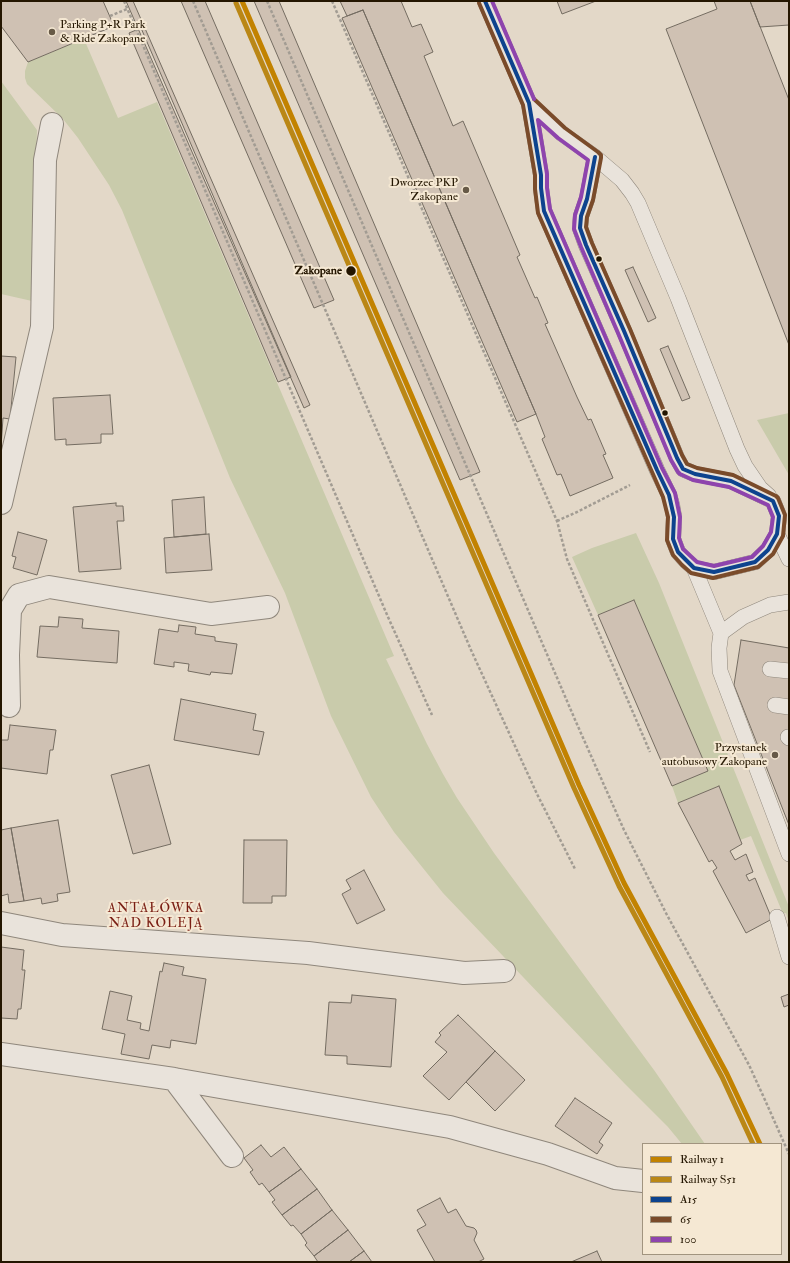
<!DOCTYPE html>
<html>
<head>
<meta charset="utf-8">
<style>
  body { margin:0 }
  #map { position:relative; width:790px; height:1263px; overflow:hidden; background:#e3d8c8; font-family:"IM FELL Double Pica",serif }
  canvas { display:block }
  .frame { position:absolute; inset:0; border:2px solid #241601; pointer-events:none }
  .legend { position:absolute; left:642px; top:1143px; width:140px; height:112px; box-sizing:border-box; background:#f5e8d3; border:1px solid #a1947f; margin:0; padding:5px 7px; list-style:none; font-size:12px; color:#241601 }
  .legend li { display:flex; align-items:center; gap:8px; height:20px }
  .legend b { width:20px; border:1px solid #a1947f }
</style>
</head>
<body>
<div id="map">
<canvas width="790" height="1263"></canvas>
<div class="frame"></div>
<ul class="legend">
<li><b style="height:5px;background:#c28200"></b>Railway 1</li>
<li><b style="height:5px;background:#ba8716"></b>Railway S51</li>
<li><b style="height:5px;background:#0d438e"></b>A15</li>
<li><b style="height:5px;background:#7a4b2a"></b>65</li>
<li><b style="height:5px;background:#8e44ad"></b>100</li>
</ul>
</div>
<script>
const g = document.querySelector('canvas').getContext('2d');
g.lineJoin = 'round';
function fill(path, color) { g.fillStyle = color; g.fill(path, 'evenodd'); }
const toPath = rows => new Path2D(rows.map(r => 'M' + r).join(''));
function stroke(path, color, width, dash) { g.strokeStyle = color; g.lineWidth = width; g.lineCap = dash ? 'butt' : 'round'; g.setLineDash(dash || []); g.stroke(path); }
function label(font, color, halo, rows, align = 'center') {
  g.font = font + ' "IM FELL Double Pica",serif'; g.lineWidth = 4; g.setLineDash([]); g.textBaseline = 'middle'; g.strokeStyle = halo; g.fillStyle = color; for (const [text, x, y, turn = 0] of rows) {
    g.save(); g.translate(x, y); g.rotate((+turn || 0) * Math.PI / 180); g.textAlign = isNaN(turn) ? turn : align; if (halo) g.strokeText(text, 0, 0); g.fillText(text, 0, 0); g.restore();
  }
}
fill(toPath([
  [84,39,118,118,157,102,394,656,386,659,427,744,443,774,457,798,494,853,654,1070,705,1144,682,1144,668,1127,625,1084,443,893,394,832,371,797,331,716,285,593,230,478,122,210,109,185,78,138,63,119,27,84,25,78,25,71,28,62],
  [1,81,37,130,32,301,1,294],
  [789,413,789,475,757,420],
  [636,533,659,583,789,907,789,922,786,913,783,914,751,836,740,840,719,786,678,803,672,786,707,771,634,600,598,615,572,557,592,548]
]), '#c9cbab');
const building = toPath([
  [1,1,103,1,114,26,28,62,1,26,1,1],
  [126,1,133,1,310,405,304,408,126,1],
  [181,1,205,1,334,300,314,308,181,1],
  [254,1,279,1,480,472,460,480,254,1],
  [340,1,401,1,412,27,421,24,433,52,424,56,453,126,463,121,520,255,517,257,535,298,537,297,548,323,545,324,577,397,588,420,591,419,606,454,603,455,613,478,570,496,561,474,557,475,542,439,545,437,536,414,363,10,347,16,340,1],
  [557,1,596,1,562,14,557,1],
  [714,1,750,1,789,100,789,345,666,29,717,9,714,1],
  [750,1,789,1,789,25,760,27,750,1],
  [363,10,536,414,517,422,342,18,363,10],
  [141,28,291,377,278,382,129,33,141,28],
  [633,267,656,318,648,322,625,270,633,267],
  [668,346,690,398,682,401,660,349,668,346],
  [1,356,16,357,10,419,3,418,1,447,1,356],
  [110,395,113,434,101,434,101,443,66,445,66,439,55,440,53,398,110,395],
  [204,497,206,534,174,537,172,500,204,497],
  [116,503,116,506,123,506,124,521,117,521,121,569,79,572,73,507,116,503],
  [18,532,47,540,37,575,13,568,16,557,12,556,18,532],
  [209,534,212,570,166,573,164,538,209,534],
  [634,600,708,771,672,786,598,615,634,600],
  [59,617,83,619,82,628,119,631,117,663,37,657,40,626,58,627,59,617],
  [179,625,196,627,195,634,215,637,215,641,237,644,232,674,211,672,210,675,188,671,189,664,174,662,174,667,154,664,159,629,178,632,179,625],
  [741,640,789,648,789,825,734,685,741,640],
  [181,699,256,714,253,730,264,732,259,755,174,740,181,699],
  [10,725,56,730,53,750,50,750,47,774,1,768,1,740,8,740,10,725],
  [149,765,171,844,133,854,111,775,149,765],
  [719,786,742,844,730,851,735,860,746,854,753,872,746,875,749,881,755,878,772,919,746,933,713,871,717,868,712,860,709,862,678,803,719,786],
  [58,820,70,892,57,894,58,901,42,904,41,898,24,901,11,828,58,820],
  [11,828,24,901,9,903,8,894,1,896,1,830,11,828],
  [244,840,287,840,286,896,272,896,272,903,243,903,244,840],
  [364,870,385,910,357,924,342,894,351,889,346,880,364,870],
  [1,947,24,950,22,970,25,970,21,1009,18,1009,17,1019,1,1018,1,947],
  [164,963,184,967,182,975,206,979,196,1044,171,1040,170,1048,152,1045,149,1059,121,1054,125,1034,102,1029,110,991,132,996,127,1020,141,1023,140,1029,149,1031,160,971,162,972,164,963],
  [789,994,789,1005,784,1007,781,997,789,994],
  [352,995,396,999,391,1067,347,1064,347,1056,325,1055,329,1002,351,1003,352,995],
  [458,1015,495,1051,449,1100,423,1076,447,1052,435,1042,441,1035,439,1033,458,1015],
  [495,1051,525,1080,495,1111,466,1082,495,1051],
  [575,1098,612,1123,599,1142,603,1145,597,1154,555,1126,575,1098],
  [261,1145,271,1157,284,1147,301,1169,269,1192,262,1183,259,1185,250,1172,253,1170,244,1158,261,1145],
  [301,1169,317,1189,282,1215,272,1202,275,1200,269,1192,301,1169],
  [317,1189,332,1210,301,1234,293,1225,291,1226,282,1215,317,1189],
  [440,1198,448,1213,456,1209,466,1226,474,1228,476,1230,477,1233,474,1240,484,1259,478,1262,435,1262,417,1230,426,1225,417,1210,440,1198],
  [332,1210,348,1230,314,1256,305,1245,307,1243,301,1234,332,1210],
  [348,1230,364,1251,349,1262,318,1262,314,1256,348,1230],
  [364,1251,372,1262,349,1262,364,1251],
  [597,1251,602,1262,571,1262,597,1251]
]);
fill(building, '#cfc1b3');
stroke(building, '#746c61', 1);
const service = toPath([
  [485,1,529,103,541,175,541,188,544,211,657,470,669,495,672,505,674,517,673,539,678,552,686,561,694,568,714,572,755,562,768,550,777,534,779,516,773,501,731,481,695,474,683,469,677,458,624,331,586,245,580,228,581,216,587,199,595,157],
  [529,103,561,133,595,157,622,180,632,193,638,203,678,298,737,449,745,466,760,488,769,496],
  [777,534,789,559],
  [694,568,721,633],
  [789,602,770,605,743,617,721,633,719,648,720,671,789,854],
  [770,669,789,671],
  [775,705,789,707],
  [788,737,789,738],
  [777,917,789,957]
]);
const minor = toPath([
  [1,503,42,327,45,160,52,124],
  [9,706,8,655,10,610,19,595,49,587,211,614,268,607],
  [1,923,62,935,308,953,464,973,504,971],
  [1,1054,174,1079,450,1127,548,1154,615,1178,643,1181],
  [174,1079,232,1156]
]);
stroke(service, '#8f877c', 16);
stroke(minor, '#8f877c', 24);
stroke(toPath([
  [124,1,388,617,432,715],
  [193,1,471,650,537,794,575,869],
  [267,1,576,722,624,830,667,915,749,1065,765,1100,789,1154],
  [332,1,557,521,567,559,650,752],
  [110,16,127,9],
  [557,521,577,512,630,485]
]), '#a29c93', 2.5, [3, 2]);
stroke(service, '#e9e3db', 15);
stroke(minor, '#e9e3db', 22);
stroke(toPath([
  [485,1,529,103,541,175,541,188,544,211,657,470,669,495,674,517,673,539,678,552,694,568,714,572,755,562,768,550,777,534,779,516,773,501,731,481,695,474,683,469,677,458,624,331,586,245,580,228,581,216,587,199,595,157]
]), '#0d438e', 4);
stroke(toPath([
  [479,3,523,105,535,175,535,189,538,213,652,472,663,497,668,517,667,540,673,555,682,565,691,573,713,578,758,567,773,554,783,536,785,515,778,498,776,496,733,475,697,468,687,464,682,455,630,329,592,243,586,227,587,217,593,200,601,158,601,155,598,152,565,128,534,99]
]), '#7a4b2a', 4);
stroke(toPath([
  [492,1,534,99],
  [538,120,558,138,588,160,581,197,575,215,574,229,581,247,618,333,671,460,678,472,680,474,693,480,729,487,768,505,773,517,771,532,763,546,752,557,714,566,697,562,683,549,679,538,680,517,675,493,662,468,550,209,547,188,547,174,538,120]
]), '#8e44ad', 4);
stroke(toPath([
  [242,1,579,785,624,883,727,1074,760,1144]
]), '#c28200', 5);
stroke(toPath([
  [236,3,574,788,619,886,722,1077,753,1144]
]), '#ba8716', 5);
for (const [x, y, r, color] of [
  [52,32,4,"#675a47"],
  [466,190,4,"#675a47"],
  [599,259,3.5,"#241601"],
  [351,271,5.5,"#241601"],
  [665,413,3.5,"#241601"],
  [775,755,4,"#675a47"]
]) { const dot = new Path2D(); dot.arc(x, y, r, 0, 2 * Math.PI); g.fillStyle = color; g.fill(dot); stroke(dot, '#f5e8d3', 1.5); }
label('12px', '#241601', '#f5e8d3', [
  ["Parking P+R Park",60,25,"left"],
  ["& Ride Zakopane",60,39,"left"],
  ["Dworzec PKP",458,183],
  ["Zakopane",458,197],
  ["Przystanek",767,748],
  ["autobusowy Zakopane",767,762]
], 'right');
label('bold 12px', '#241601', '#f5e8d3', [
  ["Zakopane",342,271]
], 'right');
g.letterSpacing = '1px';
label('13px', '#7a1f14', '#f5e8d3', [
  ["ANTAŁÓWKA",156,909],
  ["NAD KOLEJĄ",156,924]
]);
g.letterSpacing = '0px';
</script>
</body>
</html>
